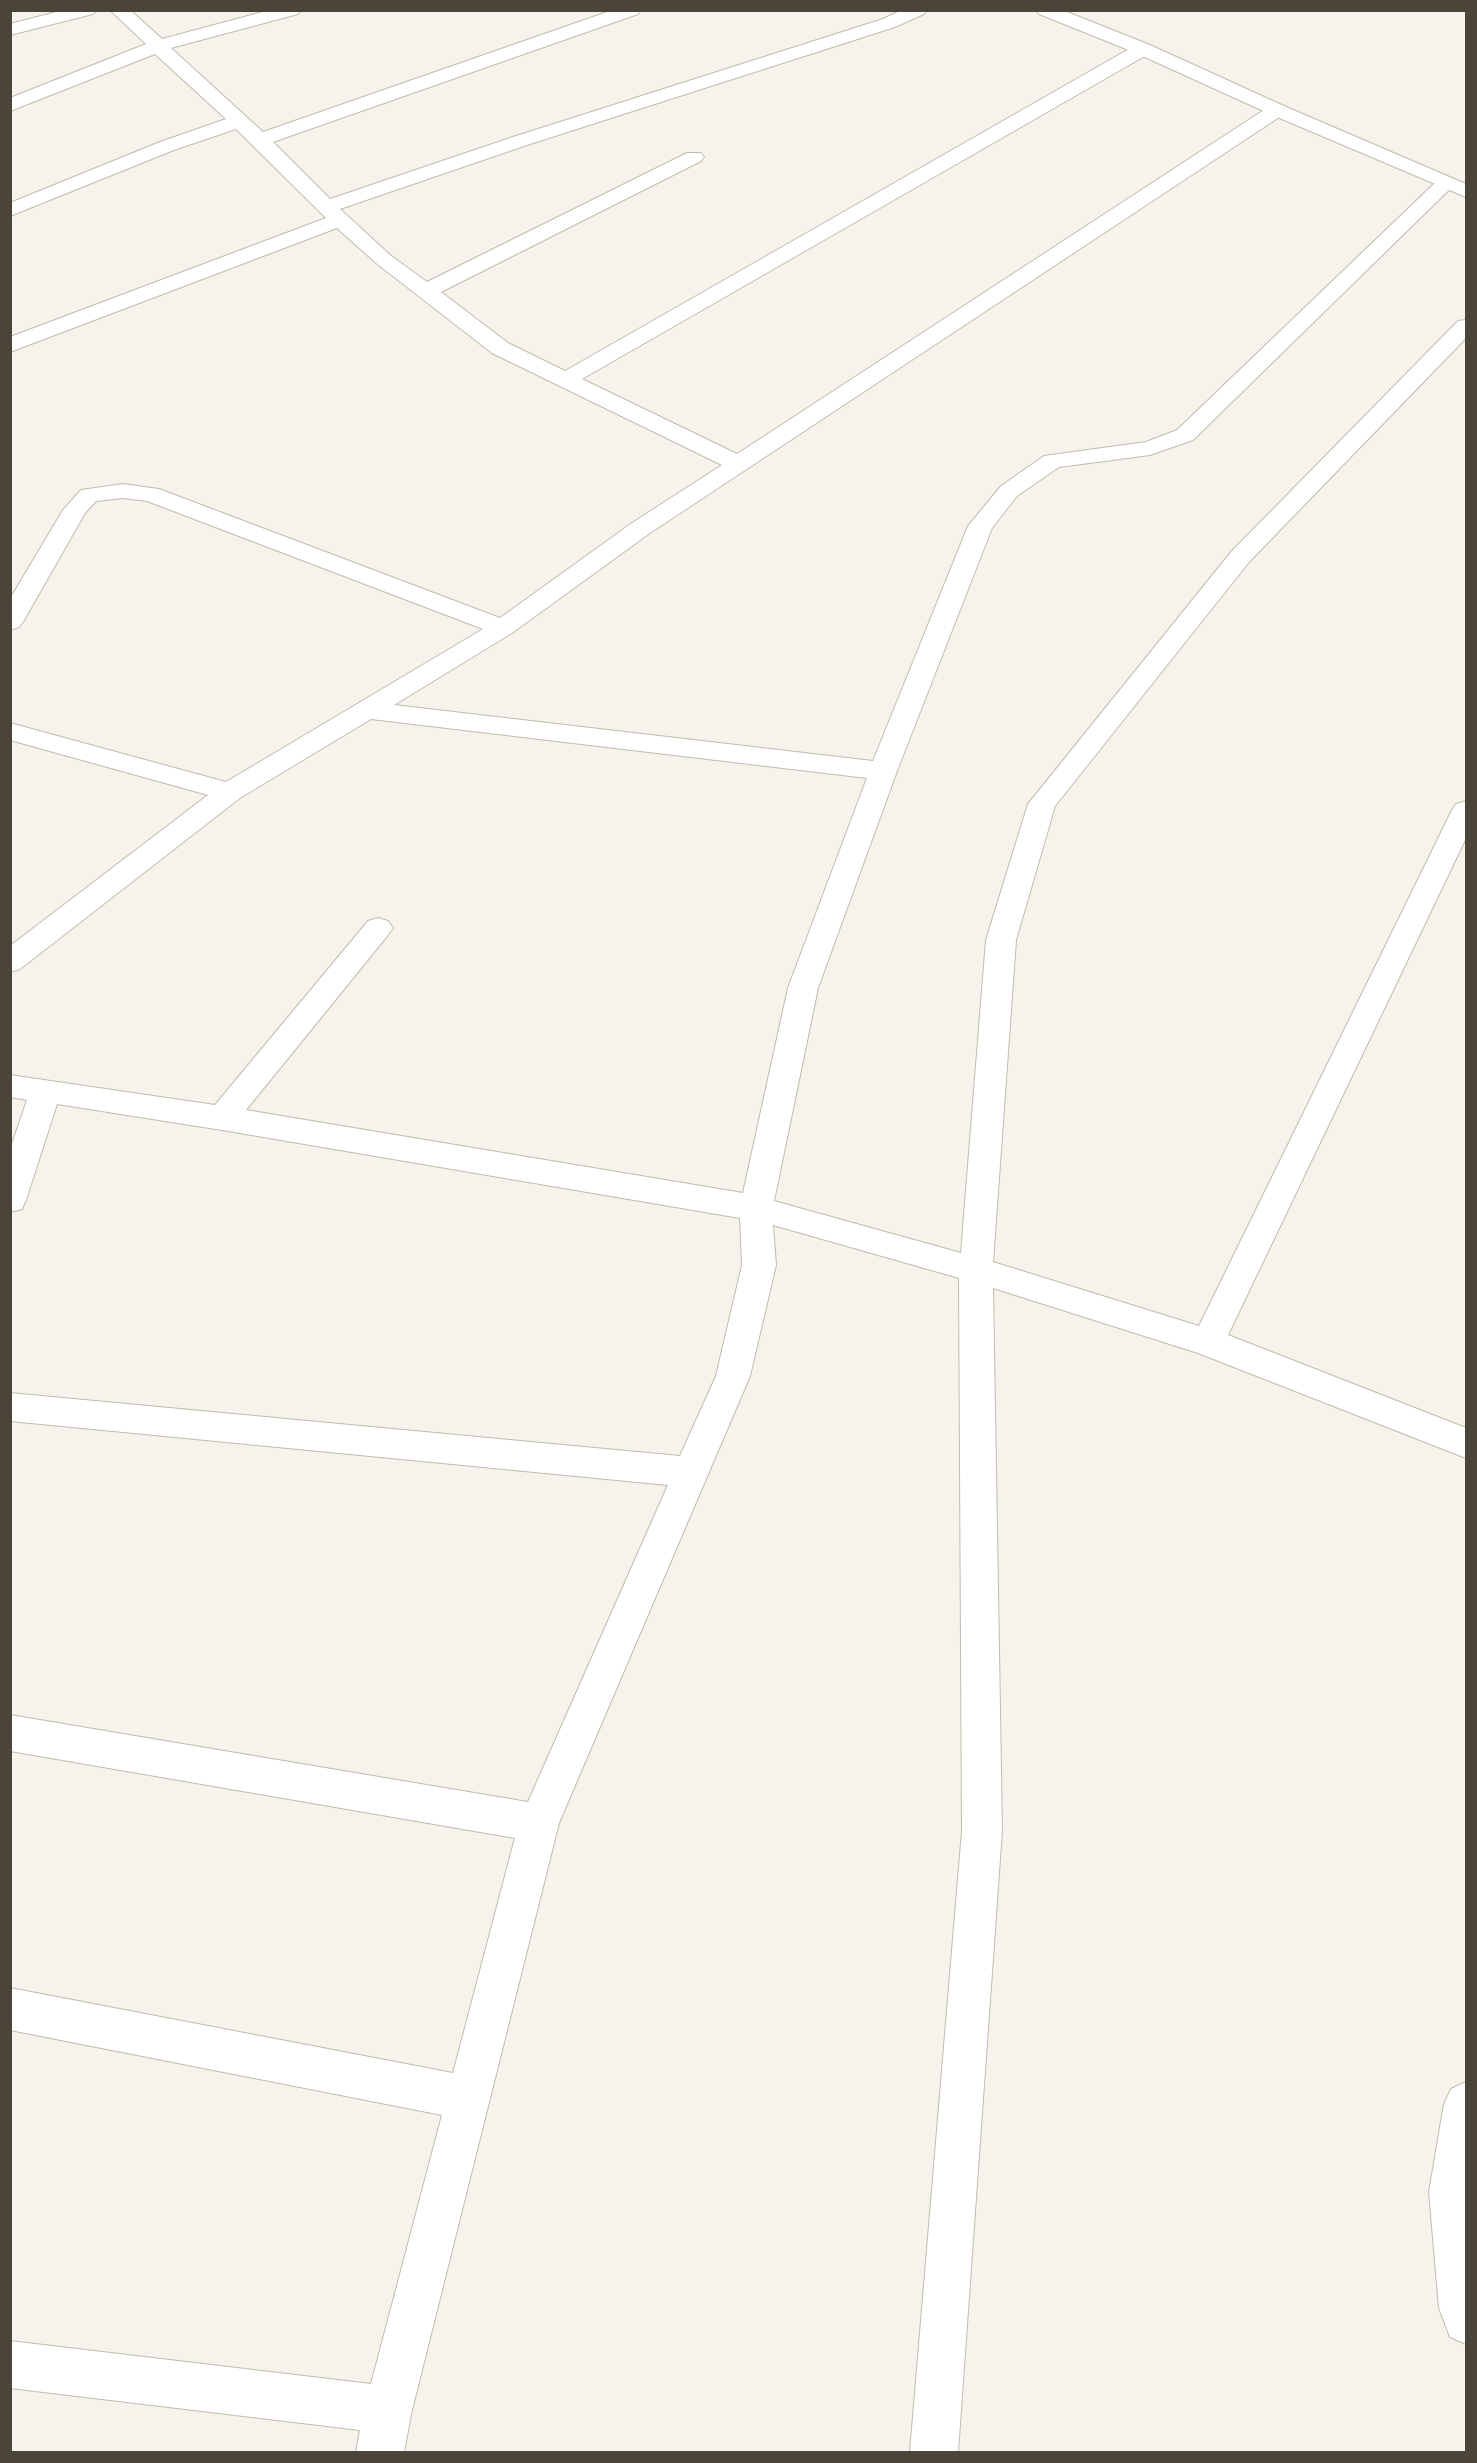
<!DOCTYPE html>
<html>
<head>
<meta charset="utf-8">
<style>
  body { margin:0 }
  #map { position:relative; width:1477px; height:2463px; overflow:hidden; background:#f6f3ec; font-family:Karla,sans-serif }
  canvas { display:block }
  .frame { position:absolute; inset:0; border:12px solid #4b4439; pointer-events:none }
</style>
</head>
<body>
<div id="map">
<canvas width="1477" height="2463"></canvas>
<div class="frame"></div>
</div>
<script>
const g = document.querySelector('canvas').getContext('2d');
g.lineJoin = 'round';
const toPath = rows => new Path2D(rows.map(r => 'M' + r).join(''));
function stroke(path, color, width, dash) { g.strokeStyle = color; g.lineWidth = width; g.lineCap = dash ? 'butt' : 'round'; g.setLineDash(dash || []); g.stroke(path); }
function fill(path, color) { g.fillStyle = color; g.fill(path, 'evenodd'); }
const minor = toPath([
  [64,10,96,10,93,14,10,35,10,24,64,10],
  [110,10,130,10,162,39,270,10,301,10,298,14,171,48,263,132,613,10,641,10,638,14,273,142,330,199,513,137,883,19,902,10,927,10,924,14,895,27,527,145,340,209,390,255,427,282,687,153,701,153,704,157,701,161,441,292,508,343,565,371,1136,45,1150,45,1152,49,1150,53,582,379,737,454,1270,106,1277,104,1284,106,1287,110,1284,114,650,533,512,633,394,705,873,761,968,526,1001,486,1044,456,1146,442,1177,430,1439,179,1453,179,1456,183,1193,440,1150,455,1059,467,1017,496,992,528,897,771,818,988,774,1201,961,1253,986,940,1028,804,1231,552,1458,321,1466,320,1466,338,1249,562,1055,806,1016,940,993,1262,1199,1326,1452,810,1456,804,1466,801,1466,838,1228,1335,1466,1428,1466,1458,1198,1353,993,1288,1002,1831,958,2452,910,2452,962,1831,959,1278,773,1225,776,1265,750,1376,559,1823,412,2410,404,2452,356,2452,360,2430,10,2388,10,2341,371,2384,442,2115,10,2030,10,1988,453,2073,515,1838,10,1751,10,1715,528,1802,668,1485,10,1421,10,1393,680,1456,716,1376,742,1265,740,1218,222,1130,57,1104,26,1200,22,1209,10,1212,10,1150,27,1100,10,1097,10,1075,215,1105,368,921,378,918,388,921,393,928,388,935,246,1110,743,1193,788,988,867,778,371,719,240,798,20,969,10,972,10,946,208,795,10,740,10,723,226,782,483,629,147,501,123,498,96,501,85,513,23,622,19,627,10,630,10,599,63,510,81,490,123,484,159,489,500,618,632,523,722,465,492,353,376,263,337,228,10,352,10,337,326,218,236,129,174,150,10,216,10,203,160,142,226,119,155,54,10,111,10,98,146,44,110,10],
  [1466,2082,1466,2344,1450,2337,1439,2308,1429,2192,1444,2104,1451,2089,1466,2082]
]);
const tertiary = toPath([
  [1036,10,1062,10,1150,45,1284,106,1466,184,1466,197,1270,114,1136,53,1039,14,1036,10]
]);
stroke(minor, '#c2bbae', 2);
stroke(tertiary, '#c2bbae', 2);
fill(minor, '#fff');
fill(tertiary, '#fff');
</script>
</body>
</html>
